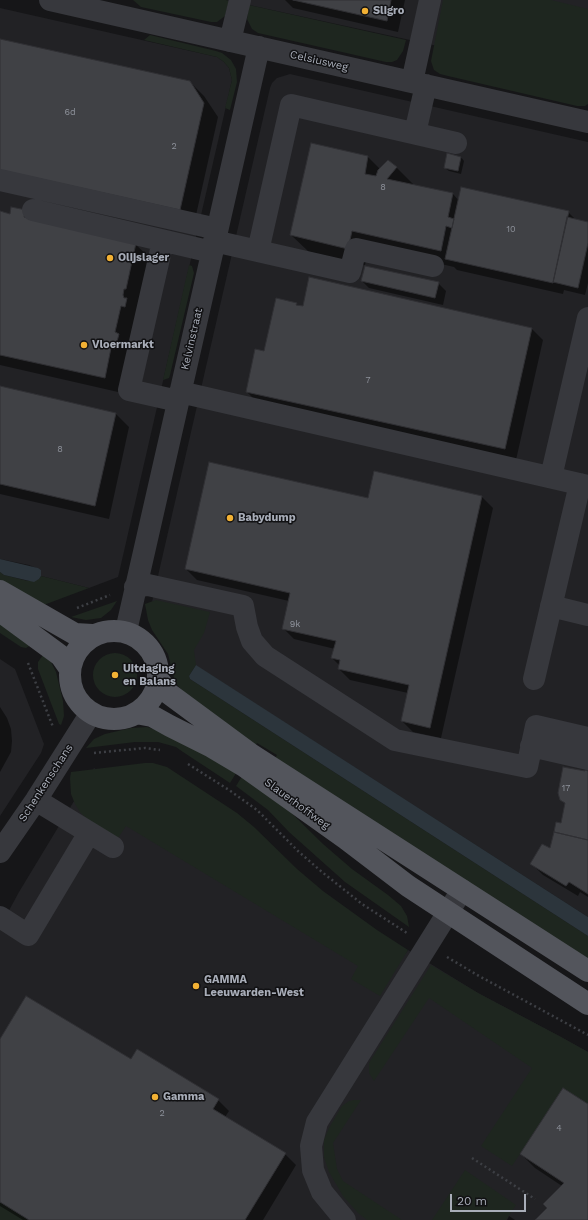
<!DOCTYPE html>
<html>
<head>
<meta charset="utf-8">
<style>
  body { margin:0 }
  #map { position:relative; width:588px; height:1220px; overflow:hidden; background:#161618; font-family:"Work Sans",sans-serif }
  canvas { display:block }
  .scale { position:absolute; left:450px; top:1194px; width:76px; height:18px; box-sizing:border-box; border:2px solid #a8adb8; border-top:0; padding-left:5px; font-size:12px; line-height:14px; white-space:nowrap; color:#a8adb8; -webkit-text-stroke:3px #111113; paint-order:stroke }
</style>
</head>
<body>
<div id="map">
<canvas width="588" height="1220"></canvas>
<div class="scale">20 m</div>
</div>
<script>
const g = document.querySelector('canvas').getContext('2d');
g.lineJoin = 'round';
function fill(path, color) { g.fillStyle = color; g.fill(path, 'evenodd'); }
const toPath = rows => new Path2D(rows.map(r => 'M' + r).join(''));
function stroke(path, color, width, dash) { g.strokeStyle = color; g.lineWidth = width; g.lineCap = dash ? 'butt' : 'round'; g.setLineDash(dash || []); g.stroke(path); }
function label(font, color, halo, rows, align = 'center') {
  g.font = font + ' "Work Sans",sans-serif'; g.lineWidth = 3; g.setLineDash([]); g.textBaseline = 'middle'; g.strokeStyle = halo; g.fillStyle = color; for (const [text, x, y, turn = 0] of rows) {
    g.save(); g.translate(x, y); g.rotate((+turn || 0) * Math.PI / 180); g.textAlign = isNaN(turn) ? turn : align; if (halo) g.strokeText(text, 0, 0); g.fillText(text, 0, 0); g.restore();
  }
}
fill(toPath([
  [226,0,588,0,588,81,433,45],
  [0,8,217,57,224,62,229,68,232,80,119,573,118,577,89,588,41,576,41,570,29,565,0,559],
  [290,74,588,142,588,917,195,665,152,602,270,88,272,83,277,78],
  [0,659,15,669,44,744,41,753,0,816],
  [94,768,405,954,408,950,478,993,561,1037,588,1052,588,1220,0,1220,0,927,19,892]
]), '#222225');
fill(toPath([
  [133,0,226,0,229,1,225,16,217,22,211,22,141,7],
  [443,0,551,0,588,9,588,104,585,106,577,106,448,76,440,74,434,70,431,61],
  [249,5,406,40,403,51,397,60,392,62,386,62,258,33,252,29,247,19],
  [150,35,216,51,222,53,231,60,236,69,237,82,230,110,225,108,232,80,229,68,224,62,217,57,144,40],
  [189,265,192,266,194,273,170,375,169,378,163,380],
  [0,572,4,575,28,581,39,579,41,576,89,588,41,606,0,584],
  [156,600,210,612,204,633,194,650,196,665,189,676,190,679,588,936,588,963,274,760,277,755,257,743,254,748,182,691,175,682,168,654,152,630,148,620,145,604],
  [117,601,111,610,101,618,86,620,71,617],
  [0,620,31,645,26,648,21,647,0,633],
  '93 675a22 22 0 1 1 44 0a22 22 0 1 1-44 0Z',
  [43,655,51,662,56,672,63,701,64,716,61,725,59,724,38,669,38,662],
  [147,727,163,732,238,770,230,783,183,752,176,747,158,742,135,742,86,748,94,739,105,734,131,728],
  [145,763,153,763,167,767,237,813,254,827,297,869,323,891,377,930,408,950,380,996,351,979,358,966,126,826,118,838,88,820,80,812,75,804,71,794,70,778,71,772],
  [244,773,270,792,323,844,352,869,388,895,401,906,407,916,409,927,345,882,289,832,268,810,236,786],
  [431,965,478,993,561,1037,588,1052,588,1104,563,1088,512,1166,481,1146,532,1068,429,998,374,1081,369,1073,369,1063],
  [354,1100,361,1100,333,1143,337,1169,343,1181,402,1220,367,1220,358,1213,343,1196,329,1172,324,1157,324,1140,329,1128,342,1106,349,1101],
  [465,1170,516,1205,506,1220,432,1220],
  [0,1202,29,1220,0,1220]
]), '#1e261f');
fill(toPath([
  [0,559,38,568,41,570,41,576,39,579,34,582,4,575,0,572],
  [196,665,588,917,588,936,190,679,189,676]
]), '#2c353c');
fill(toPath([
  [285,0,405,0,398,32,293,8],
  [0,39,190,82,204,96,218,117,194,224],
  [312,145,368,157,380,169,388,161,397,168,414,185,453,194,459,201,568,212,576,220,588,223,588,283,585,295,564,290,563,294,457,270,454,267,369,247,365,265,309,252,291,235],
  [461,157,464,161,461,174,449,171,445,168],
  [12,208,135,244,149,257,118,392,0,365,0,212,10,215],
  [362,281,438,283,446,291,443,305,369,288],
  [296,304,299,306,532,329,543,340,516,460,258,403,247,392,265,352],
  [0,387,116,414,129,427,109,519,0,494],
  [481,496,493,508,441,738,413,732,402,721,408,693,350,680,339,669,340,666,332,658,335,649,294,639,283,628,289,601,197,580,186,569,369,499],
  [0,707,7,718,11,729,12,741,11,752,0,772],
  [588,772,588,897,580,892,578,896,543,875,532,864,550,850,561,824,566,804,561,799],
  [0,1041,131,1061,218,1100,229,1111,225,1117,285,1154,296,1165,263,1220,23,1220,0,1206],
  [588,1105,588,1220,537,1220,548,1208,562,1186,535,1168,521,1154],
  [509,1216,515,1220,507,1220]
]), '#0007');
const building = toPath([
  [293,0,391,0,387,21,293,0],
  [0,39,190,81,204,103,180,210,0,170,0,39],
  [311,143,368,156,365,174,376,176,378,170,388,160,397,167,387,179,453,193,448,217,454,219,452,228,446,226,441,251,352,231,348,249,290,235,311,143],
  [447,153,461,157,458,171,444,168,447,153],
  [461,187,569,211,553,283,445,259,461,187],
  [11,207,26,210,24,217,136,243,126,289,124,289,123,295,124,298,127,298,125,307,121,306,115,332,119,334,115,349,111,348,105,378,0,355,0,211,10,214,11,207],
  [567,217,588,222,588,243,578,288,553,282,567,217],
  [365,266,439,282,435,298,361,281,365,266],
  [309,277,532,328,505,449,246,392,255,349,264,351,276,298,297,303,296,305,303,306,309,277],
  [0,386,116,413,95,506,0,484,0,386],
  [209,462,368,498,374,471,482,496,430,728,401,721,409,685,338,669,340,660,331,658,336,641,282,629,290,593,185,569,209,462],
  [563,767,585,771,585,770,588,771,588,840,554,832,556,822,561,823,565,803,560,800,558,793,563,767],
  [554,832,588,840,588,894,569,882,566,886,530,864,542,844,550,848,554,832],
  [26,996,131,1059,137,1049,219,1099,213,1109,286,1153,245,1220,29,1220,0,1202,0,1039,26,996],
  [563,1088,588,1104,588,1220,535,1220,547,1208,543,1204,564,1183,520,1154,563,1088]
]);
fill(building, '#404145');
stroke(building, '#303034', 1);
stroke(toPath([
  [77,608,110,595],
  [28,663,53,727],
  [94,753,145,748,160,750],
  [188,764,229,790,257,810,299,852,322,872,362,904,407,933],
  [447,957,479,976,588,1035],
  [472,1158,535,1199]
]), '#3d3f44', 2.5, [2, 3]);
stroke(toPath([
  [50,0,588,122],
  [230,41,240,0],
  [412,82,430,0],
  [415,133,426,85],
  [0,180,217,229],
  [33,210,212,252],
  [163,241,129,390,178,401],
  [214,241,350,272,356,249,433,266],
  [258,251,291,105,456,143],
  [180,392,588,486],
  [551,477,588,318],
  [135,587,148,585,243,606,247,627,252,641,265,656,395,740,527,767,536,726,588,738],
  [551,606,588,615],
  [126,631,259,47],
  [534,679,580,484],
  [531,746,588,759],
  [36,800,113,847],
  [0,852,36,800,91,713],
  [0,917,28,935,89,833],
  [345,1220,322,1192,313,1170,311,1146,317,1122,462,890]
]), '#37383d', 22);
stroke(toPath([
  [0,591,75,634,92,635],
  [0,611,61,656,70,669],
  '70 675a44 44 0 1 1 88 0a44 44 0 1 1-88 0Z',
  [158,679,168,693,252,755,588,971],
  [136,713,152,716,170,726,212,747,244,766,345,838,408,886,588,1004]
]), '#53555c', 22);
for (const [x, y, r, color] of [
  [365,11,4,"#f2b134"],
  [110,258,4,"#f2b134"],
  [84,345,4,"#f2b134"],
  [230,518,4,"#f2b134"],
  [115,675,4,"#f2b134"],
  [196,986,4,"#f2b134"],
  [155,1097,4,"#f2b134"]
]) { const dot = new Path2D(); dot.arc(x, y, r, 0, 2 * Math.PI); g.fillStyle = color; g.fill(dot); stroke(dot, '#111113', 1.5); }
label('9px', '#8e929b', null, [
  ["6d",70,112],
  ["2",174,146],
  ["8",383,187],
  ["10",511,229],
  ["7",368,380],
  ["8",60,449],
  ["9k",295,624],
  ["17",566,788],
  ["2",162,1113],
  ["4",559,1128]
]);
label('bold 11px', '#a8adb8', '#111113', [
  ["Sligro",373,11],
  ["Olijslager",118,258],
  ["Vloermarkt",92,345],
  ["Babydump",238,518],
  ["Uitdaging",123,669],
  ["en Balans",123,682],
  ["GAMMA",204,980],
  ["Leeuwarden-West",204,993],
  ["Gamma",163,1097]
], 'left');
label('11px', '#a8adb8', '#111113', [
  ["Celsiusweg",319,61,13],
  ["Kelvinstraat",192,339,-77],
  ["Schenkenschans",46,783,-57],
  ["Slauerhoffweg",297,804,36]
]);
</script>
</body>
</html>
